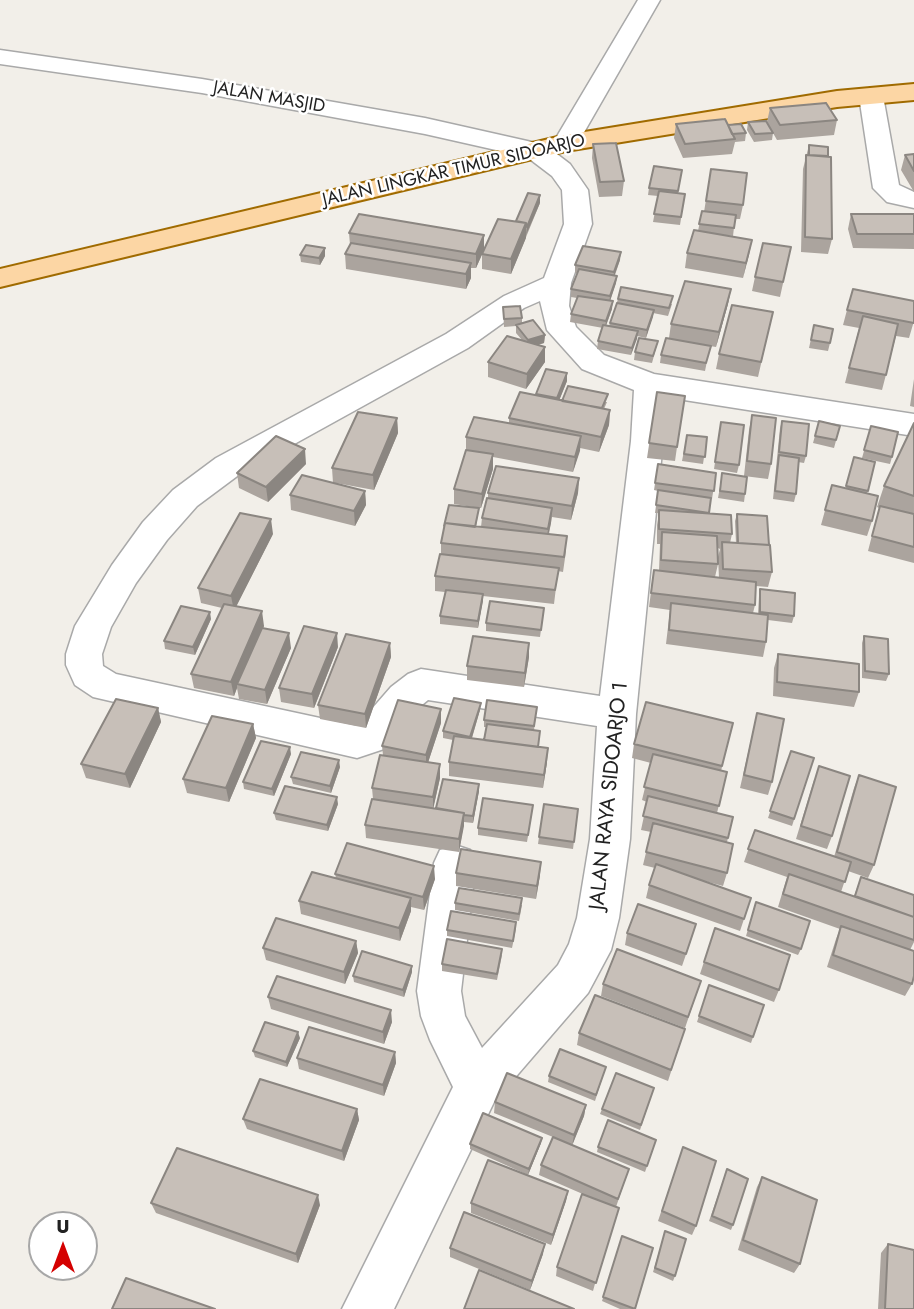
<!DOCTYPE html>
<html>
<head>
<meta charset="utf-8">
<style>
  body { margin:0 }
  #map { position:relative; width:914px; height:1309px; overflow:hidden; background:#f2efe9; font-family:Jost,sans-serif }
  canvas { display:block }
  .north { position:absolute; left:28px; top:1211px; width:70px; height:70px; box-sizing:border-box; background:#fff; border:2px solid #a7a7a7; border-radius:50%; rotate:0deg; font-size:19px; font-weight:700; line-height:28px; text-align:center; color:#222 }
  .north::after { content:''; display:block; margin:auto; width:24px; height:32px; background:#d40000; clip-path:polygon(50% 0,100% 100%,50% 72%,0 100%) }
</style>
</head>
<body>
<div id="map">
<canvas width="914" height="1309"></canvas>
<div class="north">U</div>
</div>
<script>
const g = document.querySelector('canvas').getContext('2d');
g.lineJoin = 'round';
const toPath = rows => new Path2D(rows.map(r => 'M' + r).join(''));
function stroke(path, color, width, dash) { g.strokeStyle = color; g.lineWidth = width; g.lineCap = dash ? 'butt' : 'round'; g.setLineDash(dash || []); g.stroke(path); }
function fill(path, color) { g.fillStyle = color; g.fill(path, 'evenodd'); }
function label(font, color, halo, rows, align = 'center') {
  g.font = font + ' Jost,sans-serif'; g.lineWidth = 5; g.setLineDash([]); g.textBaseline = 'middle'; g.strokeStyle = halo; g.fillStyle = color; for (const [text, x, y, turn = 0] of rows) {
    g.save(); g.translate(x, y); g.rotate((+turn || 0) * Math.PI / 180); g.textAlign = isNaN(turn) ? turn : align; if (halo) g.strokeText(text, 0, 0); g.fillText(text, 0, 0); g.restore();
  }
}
const minor = toPath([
  [638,0,660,0,575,148,566,151,557,148,553,143,638,0],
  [0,50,202,79,425,118,545,145,570,164,588,190,592,224,571,283,569,306,576,327,604,355,654,374,914,414,914,436,665,397,663,441,636,714,630,839,619,918,611,950,588,993,494,1102,394,1309,342,1309,453,1087,430,1040,421,1016,417,991,434,863,440,850,455,845,470,850,476,863,461,991,465,1016,482,1048,558,965,569,944,577,918,590,839,597,726,428,700,417,709,387,748,357,758,93,697,75,685,66,665,66,654,75,626,112,565,143,522,173,490,216,458,446,334,504,296,544,278,564,224,562,190,552,176,527,157,425,134,202,93,0,64,0,50],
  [540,301,547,330,582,369,634,390,631,441,600,696,421,669,408,674,391,687,357,726,116,674,103,666,102,654,111,627,136,583,167,540,197,506,240,474,468,348,524,308,540,301],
  [871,89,880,91,883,96,899,185,914,192,914,208,887,202,873,188,859,96,862,91,871,89]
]);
const major = toPath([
  [914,84,914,100,837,107,566,151,0,287,0,269,566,135,837,91,914,84]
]);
stroke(minor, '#a9a9a9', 3);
stroke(major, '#a06b00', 4);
fill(minor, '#fff');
fill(major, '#fcd6a4');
fill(toPath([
  [770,108,837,120,834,135,777,140,773,133,772,140,754,142,747,130,748,122,767,122],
  [676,124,728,125,746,133,745,141,735,142,732,154,683,158,674,138],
  [593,144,624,181,622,196,599,197,592,158],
  [809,145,832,239,828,254,801,252,803,169],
  [914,154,914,192,901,170,905,155],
  [711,169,743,205,740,219,735,219,733,236,716,234,752,240,743,278,685,268,687,253,698,231,702,211,704,212],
  [682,170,678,193,685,194,680,225,653,222,658,196,648,195,649,188],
  [540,203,511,274,482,269,482,254,516,221],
  [851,214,914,214,914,249,853,248,848,229],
  [349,233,484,235,484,250,476,268,471,268,471,278,466,289,346,269,345,254,350,245],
  [791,247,780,297,752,291,755,277],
  [325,248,325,256,320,265,301,262,300,255],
  [620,260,615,275,617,276,616,283,610,301,612,309,606,326,609,326,618,299,672,304,668,316,653,313,646,338,637,336,631,355,597,349,598,341,603,328,570,322,571,314,577,298,571,297,571,289,577,273,575,273,575,265],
  [731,289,728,304,716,347,710,346,705,371,660,363,661,355,669,338,671,324],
  [503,307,522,318,522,323,545,335,544,343,537,345,545,347,545,362,526,389,488,377,488,362,522,340,516,333,516,326,504,327],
  [847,310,914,321,909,338,896,336,882,390,845,383,859,328,843,325],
  [773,312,758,377,716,369,719,354],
  [814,325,830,343,828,351,809,348],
  [658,341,652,363,634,360,635,352],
  [567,373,567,381,559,400,607,402,604,409,610,410,609,425,599,452,580,448,573,472,493,457,493,469,481,508,479,508,476,527,481,527,482,518,488,498,488,493,579,478,578,493,571,520,552,517,549,534,566,551,563,572,558,571,554,604,483,596,478,628,440,624,440,616,445,592,435,591,435,576,441,555,441,543,479,508,454,504,454,489,466,450,466,437,509,423,509,418,536,395,536,394],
  [914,379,914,407,910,406],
  [657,392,677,447,675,461,647,458],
  [752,415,771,464,768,479,744,476,749,430],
  [397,418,398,433,374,490,336,483,365,491,366,505,355,526,291,510,290,495,333,483,332,468],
  [782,421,806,456,804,463,798,462,796,494,794,502,773,499,780,428],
  [819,421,840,426,834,448,813,443],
  [721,422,739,465,737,473,714,469],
  [914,423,914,563,868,551,879,508,877,507,884,486],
  [871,426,892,457,890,464,862,458],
  [687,435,707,437,703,464,682,461],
  [854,457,875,462,867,493,872,521,867,536,821,525,832,485,846,488],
  [306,464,268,502,239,488,237,473],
  [658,464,716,473,712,499,711,498,709,513,732,534,730,543,736,543,735,521,737,514,772,572,768,587,756,586,755,605,753,613,758,614,759,596,760,589,794,616,792,623,768,620,766,642,763,657,666,644,670,610,649,607,654,570,659,571,660,544,657,544,657,525,659,513,655,513,658,491,654,490],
  [718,548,720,549,718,557,719,578,715,577,718,564],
  [721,481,745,494,744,502,718,498],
  [273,534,236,606,264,626,263,628,291,648,267,704,239,699,237,688,234,696,194,688,191,674,222,608,201,603,198,588],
  [544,608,540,637,486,631,486,623],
  [211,619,195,655,165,649,164,641],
  [864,636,889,674,886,681,862,678,862,643],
  [390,643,391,657,366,728,320,719,318,705],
  [338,647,314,708,281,702,279,688],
  [778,654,859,692,854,707,773,696,774,668],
  [529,657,524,687,467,680,467,666],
  [537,707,534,730,538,747,547,762,543,788,449,776,449,762,453,740,443,738,443,731,480,710,472,738,484,740,487,727,484,727,484,720],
  [158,708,161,722,130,788,86,778,81,764],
  [757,713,772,782,768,795,740,788],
  [441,723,428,762,440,764,440,778,433,808,436,808,479,791,473,823,464,822,459,852,366,838,365,825,373,799,372,788,383,755,382,746],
  [733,723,721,771,727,772,717,813,733,817,727,842,727,873,723,886,697,879,751,898,740,931,646,898,649,885,655,868,643,865,651,832,641,830,647,802,642,800,651,763,632,758,634,744],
  [253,724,256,738,229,802,187,793,183,779],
  [791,751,814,758,792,826,768,818],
  [291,754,274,796,244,789,243,782],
  [340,767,331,793,293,784,291,777],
  [859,775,874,865,868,878,848,871,841,892,854,896,861,877,914,895,914,942,910,950,912,984,905,996,827,967,836,939,840,929,778,907,787,877,744,862,755,830,834,857,854,788],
  [814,780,832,836,827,849,796,839],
  [338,804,328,831,276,820,274,813],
  [578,809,573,849,538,844,539,837],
  [532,812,527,842,478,835,478,828],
  [456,873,540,875,536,899,456,886],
  [335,874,435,879,424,910,411,907,411,911,400,941,301,914,299,901,336,878],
  [756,902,801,949,798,955,746,936],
  [455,903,522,905,519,921,455,910],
  [715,928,779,990,774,1002,700,974],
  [516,929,512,948,447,936,447,930],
  [627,933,692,937,682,966,625,945],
  [356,941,358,953,345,984,266,960,263,948],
  [502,955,497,980,442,971,442,964],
  [412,972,404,997,354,982,353,976],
  [701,981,685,1028,601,996,603,984],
  [709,985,764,1005,751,1043,697,1022],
  [268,997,392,1022,384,1044,271,1009],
  [685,1029,668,1081,577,1045,579,1033],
  [300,1038,287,1067,255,1057,253,1051],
  [395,1052,396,1063,384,1096,299,1069,297,1058],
  [606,1067,595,1101,548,1082,549,1076],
  [654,1088,640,1130,600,1114,602,1109],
  [495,1102,586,1105,584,1116,572,1145,629,1169,616,1207,593,1291,556,1276,557,1267,585,1195,539,1175,541,1165,553,1137,494,1113],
  [357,1109,359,1120,344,1161,247,1129,243,1119],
  [656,1140,645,1172,597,1152,598,1147],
  [541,1143,528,1175,470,1149,470,1144],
  [683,1147,696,1226,692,1235,658,1221],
  [727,1169,733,1225,731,1230,709,1221],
  [762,1177,800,1264,794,1273,738,1250,757,1187],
  [568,1191,566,1201,551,1245,471,1213,471,1203],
  [151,1203,320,1205,298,1263,156,1213],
  [665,1231,675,1276,673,1281,653,1272],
  [622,1236,635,1309,620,1309,602,1301],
  [888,1244,914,1309,878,1309,881,1253],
  [450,1248,543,1254,530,1290,450,1257]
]), '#aba49e');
fill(toPath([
  [540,195,540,203,526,235,527,227],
  [526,223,526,238,511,274,511,259],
  [484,235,484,250,476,268,476,254],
  [752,240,749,255,743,278,746,263],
  [325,248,325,256,320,265,319,258],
  [621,252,620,260,613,279,614,272],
  [471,263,471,278,466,289,466,274],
  [617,276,616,283,609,304,610,296],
  [731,289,728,304,716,347,719,332],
  [613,301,612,309,605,328,606,321],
  [654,310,653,317,646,338,647,330],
  [638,331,637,339,631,355,632,348],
  [545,335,544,343,528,348,528,340],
  [545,347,545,362,526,389,527,374],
  [567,373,567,381,557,406,557,398],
  [610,410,609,425,599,452,601,437],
  [397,418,398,433,374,490,373,475],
  [581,436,580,451,573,472,575,457],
  [305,449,306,464,268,502,266,487],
  [493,454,493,469,481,508,482,494],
  [579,478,578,493,571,520,572,506],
  [365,491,366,505,355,526,354,511],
  [552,508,551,523,546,544,548,529],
  [271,519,273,534,234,611,231,596],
  [483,594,483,601,478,628,478,621],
  [262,611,264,626,239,685,237,684,237,688,234,696,231,682],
  [210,612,211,619,195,655,193,647],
  [289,633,291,648,267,704,265,690],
  [337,633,338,647,314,708,312,694],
  [390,643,391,657,366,728,365,714],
  [529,643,529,657,524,687,525,673],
  [481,703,480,710,470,744,470,737],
  [158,708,161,722,130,788,125,774],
  [441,709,441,723,426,769,426,755],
  [253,724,256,738,229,802,226,788],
  [290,747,291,754,274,796,272,789],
  [548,748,547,762,543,788,544,775],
  [339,760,340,767,331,793,330,786],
  [440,764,440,778,433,810,433,797],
  [479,784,479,791,473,823,473,816],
  [337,797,338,804,328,831,327,825],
  [464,813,464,826,459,852,459,839],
  [541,862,540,875,536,899,537,886],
  [434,866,435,879,424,910,423,897],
  [411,898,411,911,400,941,399,928],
  [356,941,358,953,345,984,344,972],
  [412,966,412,972,404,997,403,990],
  [391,1010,392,1022,384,1044,383,1032],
  [298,1032,300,1038,287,1067,286,1062],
  [395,1052,396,1063,384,1096,383,1085],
  [586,1105,584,1116,572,1146,574,1135],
  [357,1109,359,1120,344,1161,342,1151],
  [542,1138,541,1143,528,1175,529,1169],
  [568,1191,566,1201,551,1245,553,1235],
  [318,1195,320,1205,298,1263,296,1254],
  [545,1244,543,1254,530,1290,532,1281]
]), '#8b8681');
const building = toPath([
  [826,103,837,120,780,125,770,108,826,103],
  [725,119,735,139,685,144,676,124,725,119],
  [766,121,773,133,755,134,748,122,766,121],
  [741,124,746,133,732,134,728,125,741,124],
  [616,143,624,181,600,182,593,144,616,143],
  [809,145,828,147,828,156,809,155,809,145],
  [914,154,914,171,905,155,914,154],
  [806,155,831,157,832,239,805,237,806,155],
  [654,166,682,170,678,191,649,188,654,166],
  [711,169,747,173,743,205,706,201,711,169],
  [659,191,685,194,681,217,654,214,659,191],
  [528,193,540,195,527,227,526,223,516,221,528,193],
  [702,211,736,215,734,228,699,224,702,211],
  [359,214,484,235,476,254,349,233,359,214],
  [851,214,914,214,914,234,857,234,851,214],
  [498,219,526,223,511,259,482,254,498,219],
  [694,230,752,240,746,263,687,253,694,230],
  [351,243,471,263,466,274,345,254,351,243],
  [763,243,791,247,783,282,755,277,763,243],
  [306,245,325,248,319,258,300,255,306,245],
  [583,246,621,252,614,272,575,265,583,246],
  [579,269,617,276,610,296,571,289,579,269],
  [685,281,731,289,719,332,671,324,685,281],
  [621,287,673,296,669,308,618,299,621,287],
  [853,289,914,301,914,323,847,310,853,289],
  [578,296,613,301,606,321,571,314,578,296],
  [617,303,654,310,647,330,610,323,617,303],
  [732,305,773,312,761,362,719,354,732,305],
  [520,306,522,318,504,319,503,307,520,306],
  [863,316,898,324,886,375,849,368,863,316],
  [533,320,545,335,528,340,516,325,533,320],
  [603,325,638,331,632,348,598,341,603,325],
  [814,325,833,329,830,343,811,340,814,325],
  [507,336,545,347,527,374,488,362,507,336],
  [639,338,658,341,653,356,635,352,639,338],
  [666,338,711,346,706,363,661,355,666,338],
  [546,369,567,373,557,398,536,394,546,369],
  [568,386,608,394,602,408,562,401,568,386],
  [520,392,610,410,601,437,509,418,520,392],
  [657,392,685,396,677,447,649,443,657,392],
  [358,412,397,418,373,475,332,468,358,412],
  [752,415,776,418,771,464,747,461,752,415],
  [474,417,581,436,575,457,466,437,474,417],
  [782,421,809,424,806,456,779,452,782,421],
  [819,421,840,426,836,440,815,436,819,421],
  [721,422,744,425,739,465,715,462,721,422],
  [914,423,914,496,884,486,914,423],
  [871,426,898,432,892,457,864,450,871,426],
  [687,435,707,437,705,457,684,454,687,435],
  [276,436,305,449,266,487,237,473,276,436],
  [466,450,493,454,482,494,454,489,466,450],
  [779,455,799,458,796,494,775,491,779,455],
  [854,457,875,462,868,491,846,486,854,457],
  [658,464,716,473,714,491,655,483,658,464],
  [496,466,579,478,572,506,488,493,496,466],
  [722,473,747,477,745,494,720,491,722,473],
  [302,475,365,491,354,511,290,495,302,475],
  [832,485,878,496,872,521,825,510,832,485],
  [658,490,711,498,709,513,656,505,658,490],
  [487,498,552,508,548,529,482,518,487,498],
  [449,505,479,508,475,527,445,523,444,526,449,505],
  [880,506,914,514,914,547,872,536,880,506],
  [659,510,731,515,732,534,659,529,659,510],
  [240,513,271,519,231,596,198,588,240,513],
  [737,514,767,516,769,545,738,543,737,514],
  [445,523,567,536,564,557,441,543,445,523],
  [662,532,717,536,718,564,661,560,662,532],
  [722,542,770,545,772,572,723,569,722,542],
  [440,554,559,568,555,590,435,576,440,554],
  [654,570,756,582,755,605,651,593,654,570],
  [760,589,795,593,794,616,760,612,760,589],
  [446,590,483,594,478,621,440,616,446,590],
  [490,601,544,608,541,630,486,623,490,601],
  [671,603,768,615,766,642,669,630,671,603],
  [224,604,262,611,231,682,191,674,224,604],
  [181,606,210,612,193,647,164,641,181,606],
  [304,626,337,633,312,694,279,688,304,626],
  [262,628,289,633,265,690,237,684,262,628],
  [346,634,390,643,365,714,318,705,346,634],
  [473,636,529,643,525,673,467,666,473,636],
  [864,636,888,639,889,674,865,671,864,636],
  [778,654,859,664,859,692,777,682,778,654],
  [454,698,481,703,470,737,443,731,454,698],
  [116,699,158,708,125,774,81,764,116,699],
  [398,700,441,709,426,755,382,746,398,700],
  [487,700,537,707,534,726,484,720,487,700],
  [646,702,733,723,722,766,634,744,646,702],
  [757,713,784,719,772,782,744,775,757,713],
  [212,716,253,724,226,788,183,779,212,716],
  [487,724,540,731,538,747,484,740,487,724],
  [454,736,548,748,544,775,449,762,454,736],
  [261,741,290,747,272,789,243,782,261,741],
  [791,751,814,758,794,819,770,811,791,751],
  [301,752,339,760,330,786,291,777,301,752],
  [653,754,727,772,719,806,644,787,653,754],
  [380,755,440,764,433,797,372,788,380,755],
  [819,766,850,776,832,836,801,826,819,766],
  [859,775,896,787,874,865,837,852,859,775],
  [443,779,479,784,473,816,464,815,464,813,436,808,443,779],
  [285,786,337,797,327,825,274,813,285,786],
  [648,796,733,817,728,838,643,816,648,796],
  [483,798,533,805,528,835,478,828,483,798],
  [372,799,464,813,459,839,365,825,372,799],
  [544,804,578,809,574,842,539,837,544,804],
  [653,823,733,844,727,873,646,852,653,823],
  [755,830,851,862,845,882,748,849,755,830],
  [347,843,434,866,423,897,335,874,347,843],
  [461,849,541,862,537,886,456,873,461,849],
  [656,864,751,898,744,919,649,885,656,864],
  [312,872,411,898,399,928,299,901,312,872],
  [789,874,914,917,914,940,783,894,789,874],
  [861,877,914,895,914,917,855,896,861,877],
  [459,888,522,898,519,914,455,903,459,888],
  [756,902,810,921,801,949,748,930,756,902],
  [638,904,696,924,686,954,627,933,638,904],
  [451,911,516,922,513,941,447,930,451,911],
  [276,918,356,941,344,972,263,948,276,918],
  [841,926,914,951,914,976,912,984,833,955,841,926],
  [715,928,790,955,779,990,704,962,715,928],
  [447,939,502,949,497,974,442,964,447,939],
  [617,949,701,981,688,1017,603,984,617,949],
  [362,951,412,966,403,990,353,976,362,951],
  [277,976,391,1010,383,1032,268,997,277,976],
  [709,985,764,1005,753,1037,699,1016,709,985],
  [595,995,685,1029,671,1070,579,1033,595,995],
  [265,1022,298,1032,286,1062,253,1051,265,1022],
  [309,1027,395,1052,383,1085,297,1058,309,1027],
  [560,1049,606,1067,596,1095,549,1076,560,1049],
  [507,1073,586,1105,574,1135,495,1102,507,1073],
  [616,1073,654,1088,641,1125,602,1109,616,1073],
  [260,1079,357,1109,342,1151,243,1119,260,1079],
  [483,1113,542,1138,529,1169,470,1144,483,1113],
  [608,1120,656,1140,647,1166,598,1147,608,1120],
  [553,1137,629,1169,618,1199,541,1165,553,1137],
  [683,1147,716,1161,696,1226,662,1211,683,1147],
  [177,1148,318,1195,296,1254,151,1203,177,1148],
  [488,1160,568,1191,553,1235,471,1203,488,1160],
  [727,1169,748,1179,733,1225,712,1216,727,1169],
  [762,1177,817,1200,800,1264,743,1240,762,1177],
  [582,1194,619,1208,596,1283,557,1267,582,1194],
  [464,1212,545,1244,532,1281,450,1248,464,1212],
  [665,1231,686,1239,675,1276,655,1268,665,1231],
  [622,1236,653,1248,635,1309,603,1297,622,1236],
  [888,1244,914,1250,914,1309,885,1309,888,1244],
  [479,1270,574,1309,464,1309,479,1270],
  [126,1278,215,1309,112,1309,126,1278]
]);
fill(building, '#c7bfb8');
stroke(building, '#8b8681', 2);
label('18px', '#222', '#fff', [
  ["JALAN MASJID",269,98,10],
  ["JALAN LINGKAR TIMUR SIDOARJO",454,171,-13]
]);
label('21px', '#222', '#fff', [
  ["JALAN RAYA SIDOARJO 1",610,796,-84]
]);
</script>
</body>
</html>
